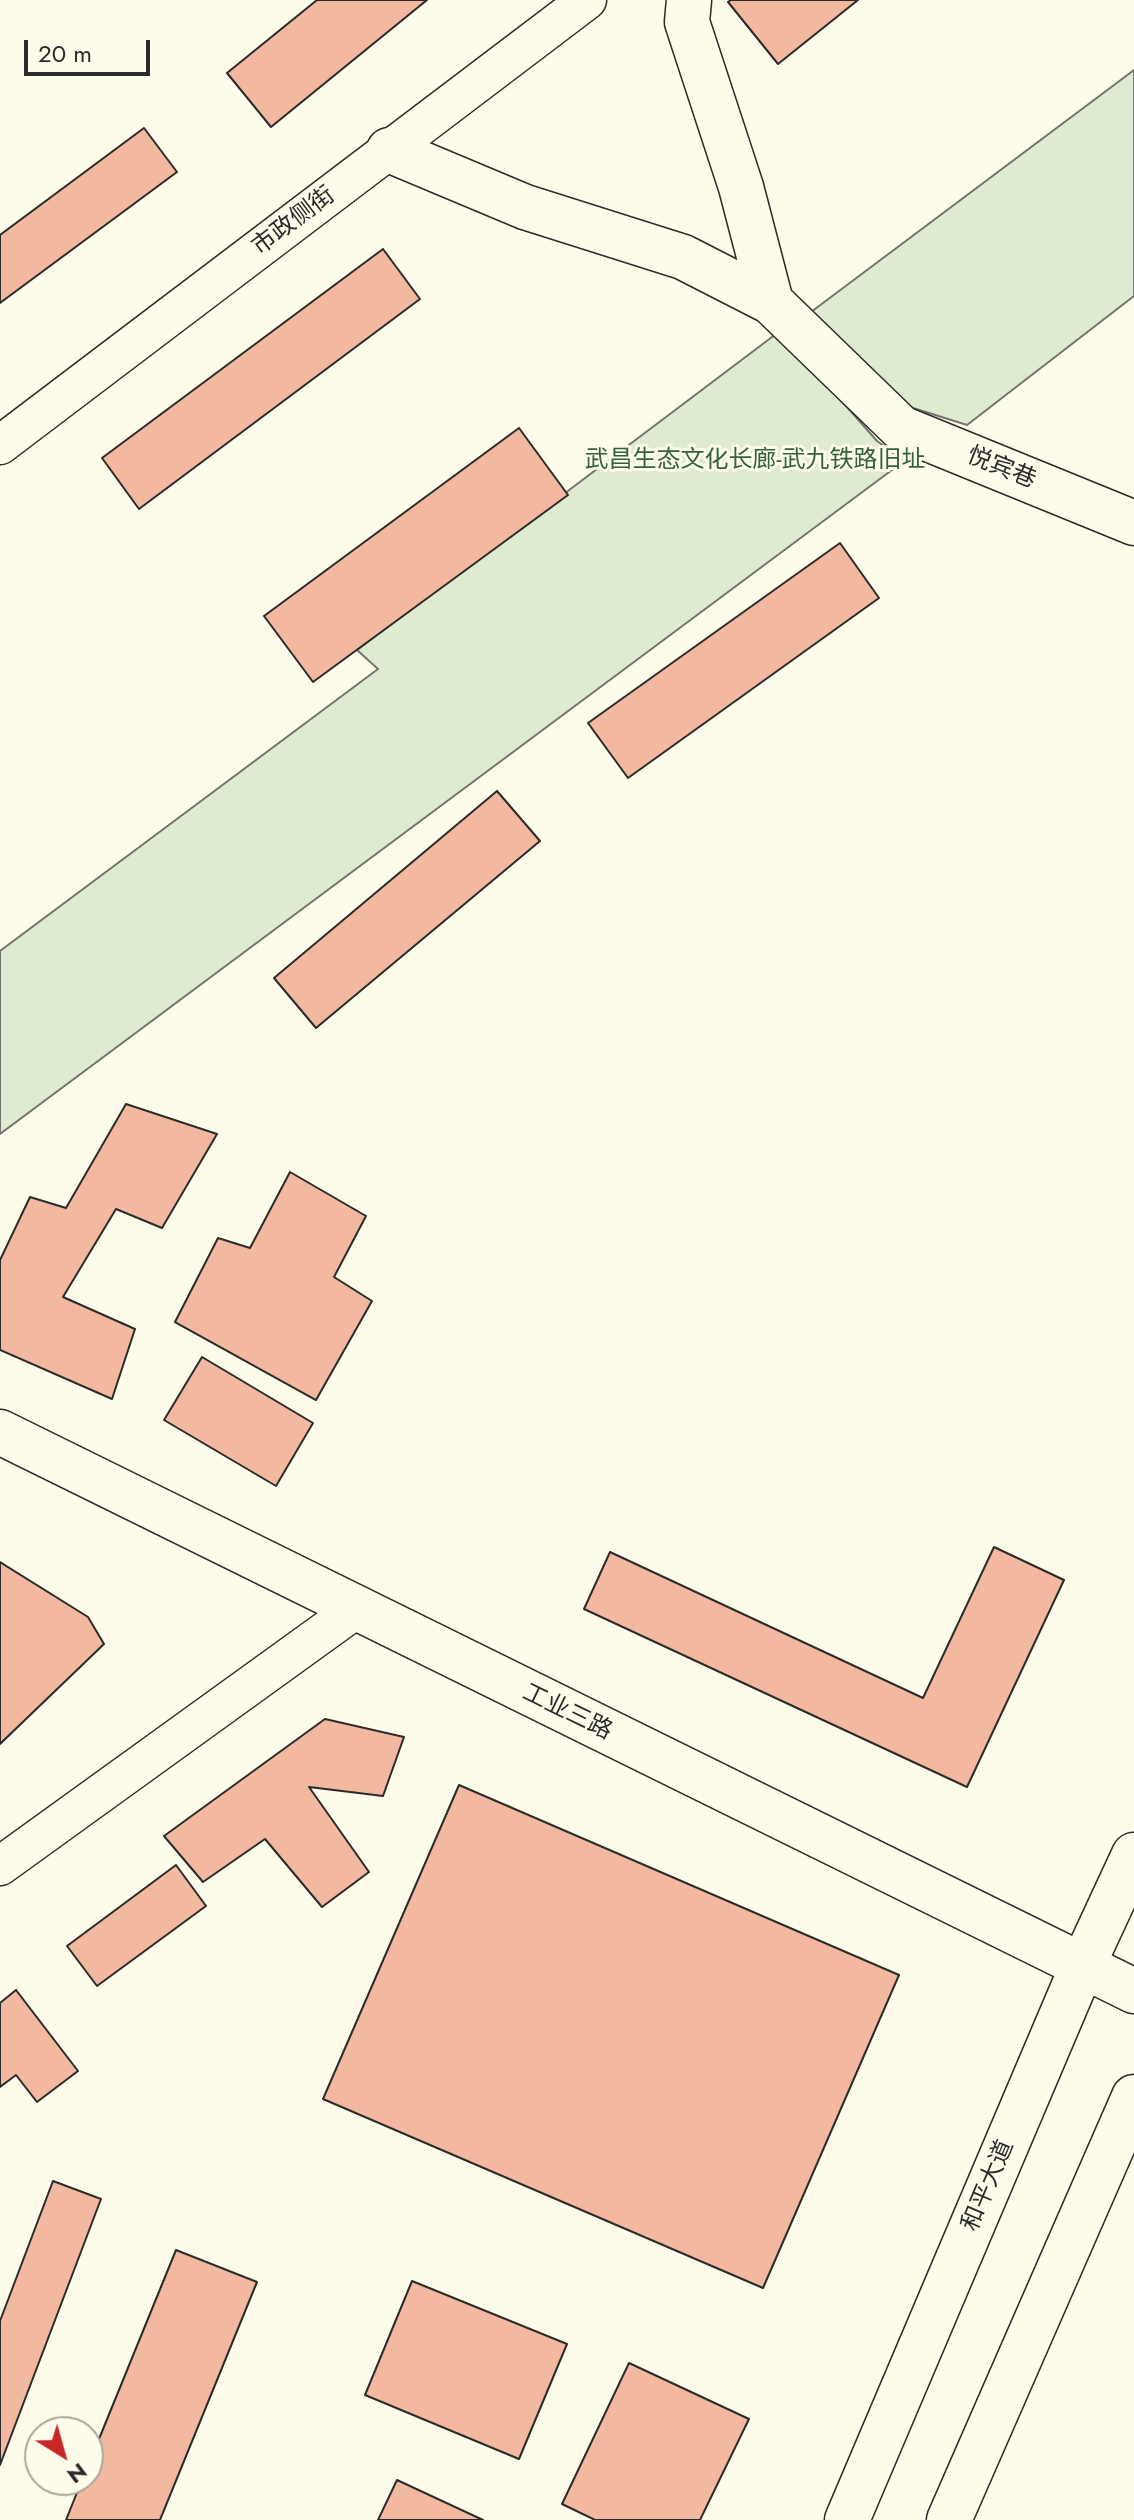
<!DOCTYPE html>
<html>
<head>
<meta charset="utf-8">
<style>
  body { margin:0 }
  #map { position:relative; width:1134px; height:2520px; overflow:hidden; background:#fdfbea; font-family:Jost,sans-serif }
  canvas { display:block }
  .north { position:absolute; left:24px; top:2416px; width:80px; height:80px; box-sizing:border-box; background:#fdfbea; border:2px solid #a9a89e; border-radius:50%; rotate:143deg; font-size:22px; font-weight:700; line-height:32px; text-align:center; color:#2b2b2b }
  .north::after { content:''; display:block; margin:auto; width:28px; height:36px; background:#c62828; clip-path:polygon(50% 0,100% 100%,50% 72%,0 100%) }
  .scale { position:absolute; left:24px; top:40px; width:126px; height:36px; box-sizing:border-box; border:4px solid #2b2b2b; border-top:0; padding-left:10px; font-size:24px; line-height:28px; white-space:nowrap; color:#2b2b2b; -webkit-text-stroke:6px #fdfbea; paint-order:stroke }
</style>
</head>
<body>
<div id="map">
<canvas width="1134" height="2520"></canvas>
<div class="north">N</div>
<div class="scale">20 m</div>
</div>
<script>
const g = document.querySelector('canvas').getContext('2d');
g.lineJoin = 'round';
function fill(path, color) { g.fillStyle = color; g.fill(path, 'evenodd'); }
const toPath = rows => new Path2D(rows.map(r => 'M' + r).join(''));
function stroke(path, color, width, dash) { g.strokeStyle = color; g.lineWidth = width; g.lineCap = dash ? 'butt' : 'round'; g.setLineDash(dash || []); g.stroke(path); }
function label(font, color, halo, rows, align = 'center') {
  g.font = font + ' Jost,"Noto Sans SC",sans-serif'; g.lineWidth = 6; g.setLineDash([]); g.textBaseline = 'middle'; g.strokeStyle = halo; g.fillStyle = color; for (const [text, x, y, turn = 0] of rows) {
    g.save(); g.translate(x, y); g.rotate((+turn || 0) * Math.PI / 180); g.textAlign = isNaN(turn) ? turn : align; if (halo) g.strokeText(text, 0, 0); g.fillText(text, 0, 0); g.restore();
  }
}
const green = toPath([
  [1134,70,1134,296,967,425,910,407,811,312,1134,70],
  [780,331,877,441,904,461,0,1134,0,951,378,669,357,650,780,331]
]);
fill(green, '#deebd1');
stroke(green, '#74746e', 2);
const building = toPath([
  [317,0,427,0,271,127,227,73,317,0],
  [731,0,858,0,778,64,728,2,731,0],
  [144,128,177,172,0,303,0,235,144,128],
  [383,249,420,299,139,509,102,458,383,249],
  [519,428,568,495,313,682,264,616,519,428],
  [840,543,879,598,628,778,588,723,840,543],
  [497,791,540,841,316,1028,274,978,497,791],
  [126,1104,217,1134,162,1228,116,1209,63,1297,135,1329,112,1399,0,1350,0,1260,30,1197,66,1208,126,1104],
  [290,1172,366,1216,334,1277,372,1301,316,1400,175,1322,218,1238,250,1248,290,1172],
  [202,1357,313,1423,276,1486,164,1420,202,1357],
  [994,1547,1064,1580,967,1787,584,1609,610,1552,923,1698,994,1547],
  [0,1562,88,1617,104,1644,0,1744,0,1562],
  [325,1719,404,1737,383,1796,309,1787,369,1872,322,1907,265,1839,203,1882,164,1836,325,1719],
  [459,1785,899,1975,763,2288,323,2099,459,1785],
  [176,1865,206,1906,97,1986,67,1946,176,1865],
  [16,1990,78,2071,37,2102,16,2075,0,2087,0,2003,16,1990],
  [53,2181,101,2199,0,2465,0,2321,53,2181],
  [176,2250,257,2282,160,2520,66,2520,82,2480,88,2480,88,2466,176,2250],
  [412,2281,567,2344,519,2459,365,2395,412,2281],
  [629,2363,749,2419,700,2520,595,2520,562,2504,629,2363],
  [397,2480,483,2520,378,2520,397,2480]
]);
fill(building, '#f2b8a0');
stroke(building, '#2b2b2b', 2);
const street = toPath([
  [0,445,587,0],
  [0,1866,356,1609]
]);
const secondary = toPath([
  [689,0,687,22,741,187,771,302],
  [389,150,525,207,683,257,771,302,901,428,1134,523],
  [0,1432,1134,1991]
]);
const primary = toPath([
  [847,2520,1082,1967,1134,1855],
  [949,2520,1134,2097]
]);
stroke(street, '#2b2b2b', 41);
stroke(secondary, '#2b2b2b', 47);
stroke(primary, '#2b2b2b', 47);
stroke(street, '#fdfbea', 38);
stroke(secondary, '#fdfbea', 44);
stroke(primary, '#fdfbea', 44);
label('24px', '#2b2b2b', '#fdfbea', [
  ["市政侧街",294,222,-37],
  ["悦宾巷",1001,469,22],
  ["工业三路",567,1713,26],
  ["和平大道",989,2186,-67]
]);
label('24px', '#34623c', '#fdfbea', [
  ["武昌生态文化长廊-武九铁路旧址",755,461]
]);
</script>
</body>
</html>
